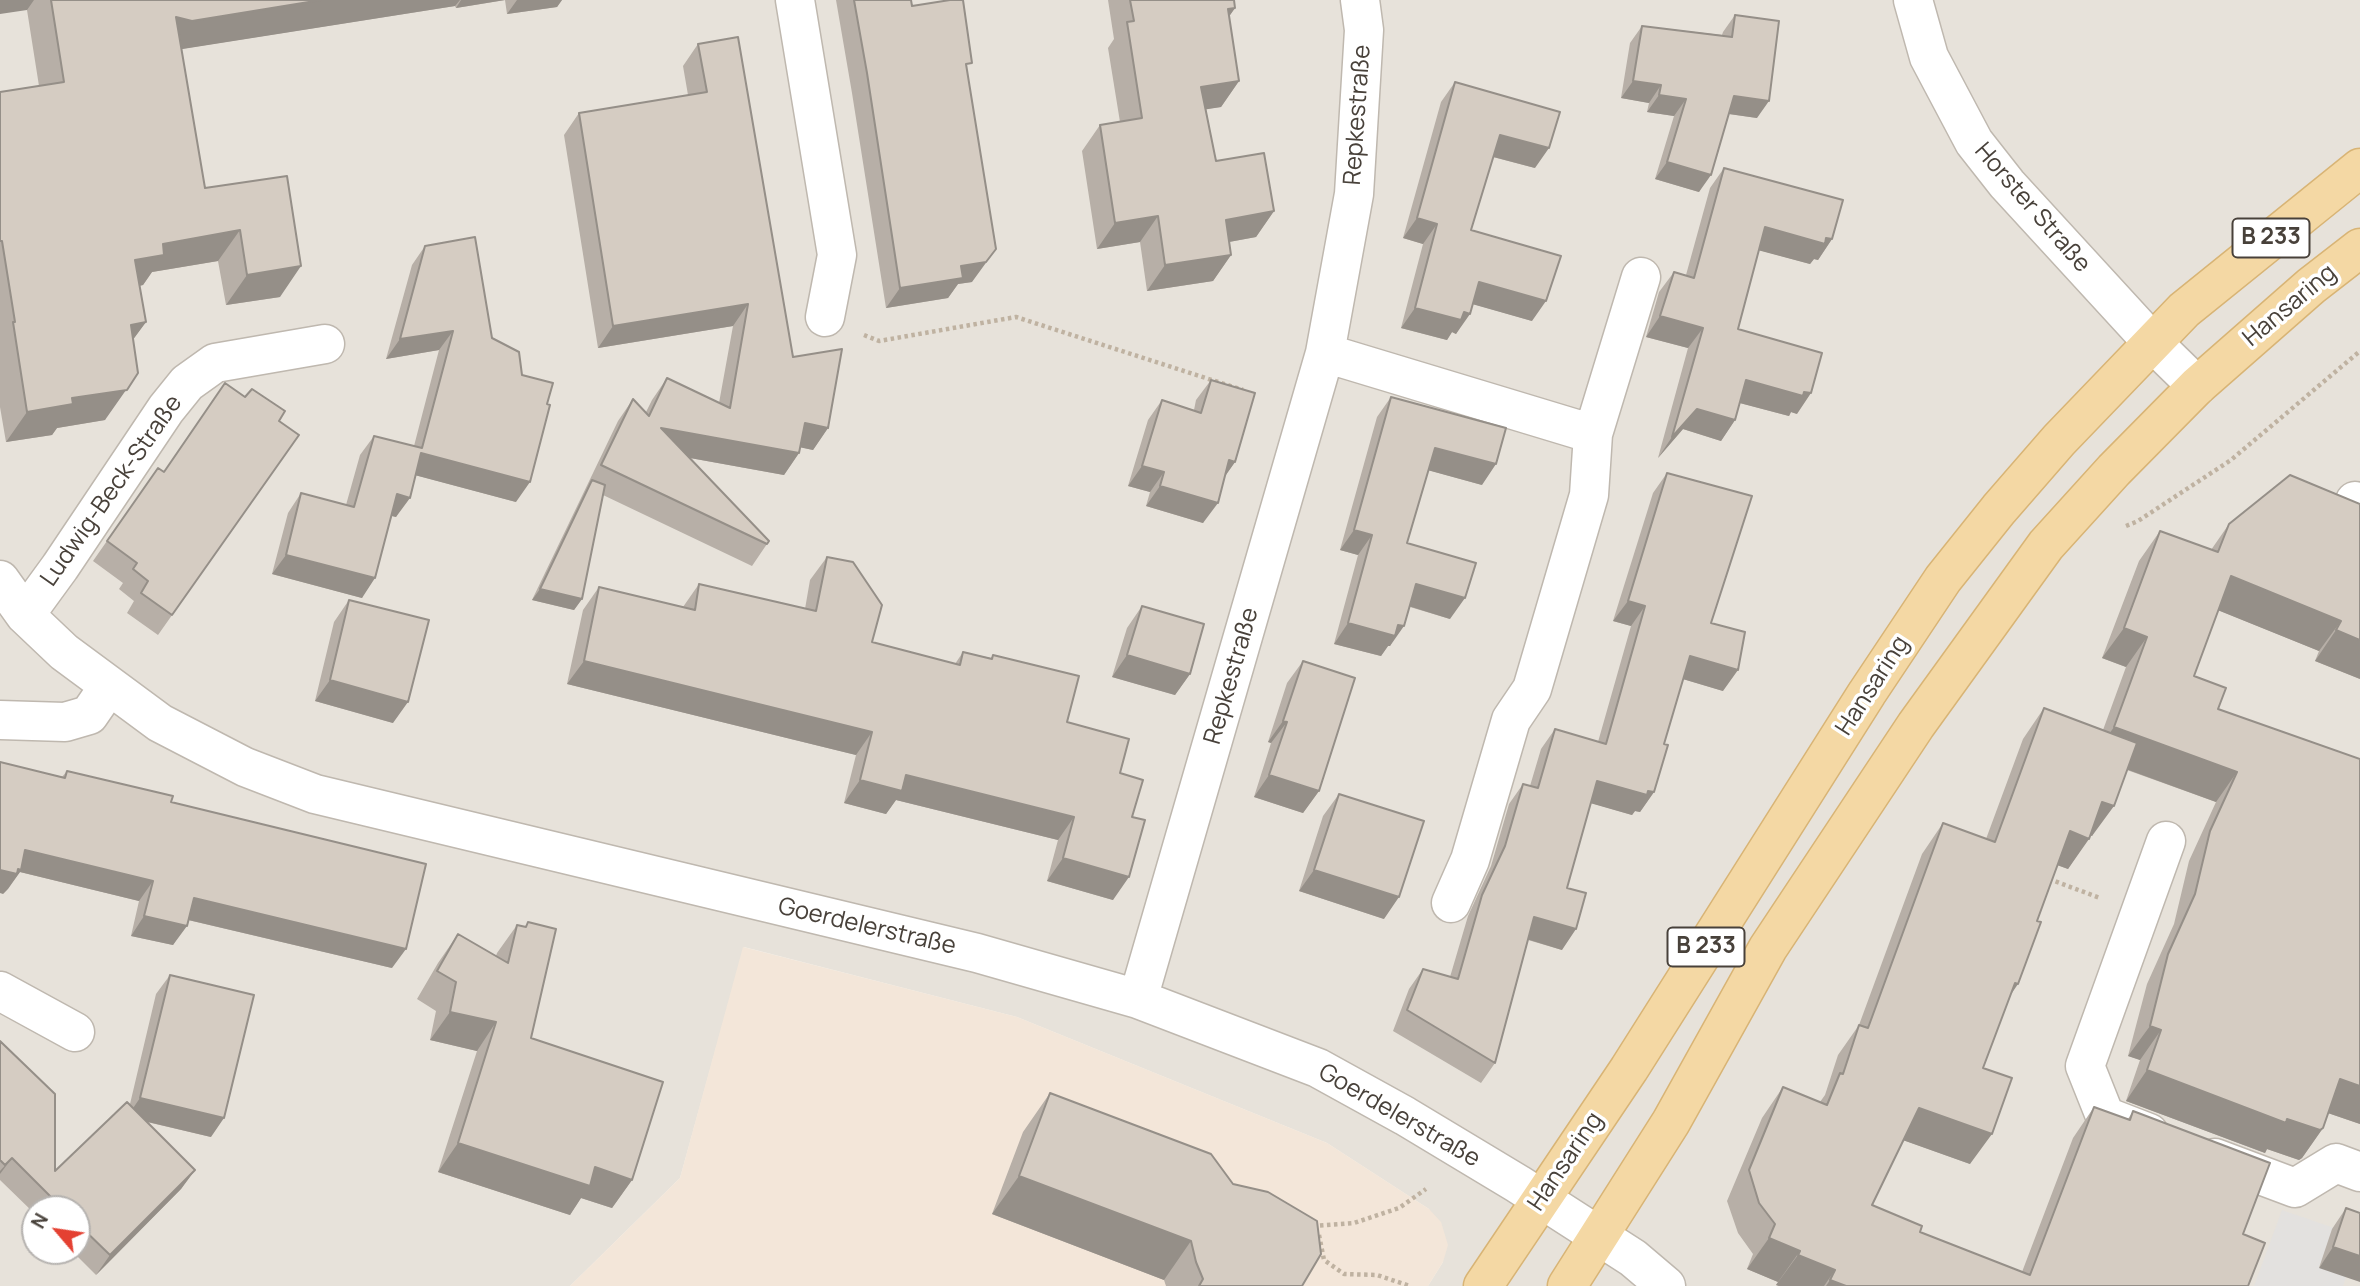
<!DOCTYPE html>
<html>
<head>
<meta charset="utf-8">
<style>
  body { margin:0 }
  #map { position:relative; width:2360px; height:1286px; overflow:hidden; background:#f4f1eb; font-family:Manrope,sans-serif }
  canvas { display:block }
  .north { position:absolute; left:21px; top:1195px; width:70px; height:70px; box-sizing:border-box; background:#fff; border:2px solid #b6b3b0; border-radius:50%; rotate:299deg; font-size:19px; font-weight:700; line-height:28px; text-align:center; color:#48413a }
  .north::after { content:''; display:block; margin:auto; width:24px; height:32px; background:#e44132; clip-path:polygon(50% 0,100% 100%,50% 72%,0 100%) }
</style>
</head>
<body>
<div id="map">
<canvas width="2360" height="1286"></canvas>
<div class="north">N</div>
</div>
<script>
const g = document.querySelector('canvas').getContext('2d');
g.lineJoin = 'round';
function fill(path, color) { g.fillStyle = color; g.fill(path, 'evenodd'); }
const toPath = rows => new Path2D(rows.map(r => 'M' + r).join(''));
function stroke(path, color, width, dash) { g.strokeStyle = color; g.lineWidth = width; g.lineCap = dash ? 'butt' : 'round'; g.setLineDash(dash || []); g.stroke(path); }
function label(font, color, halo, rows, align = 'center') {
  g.font = font + ' Manrope,sans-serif'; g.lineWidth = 7; g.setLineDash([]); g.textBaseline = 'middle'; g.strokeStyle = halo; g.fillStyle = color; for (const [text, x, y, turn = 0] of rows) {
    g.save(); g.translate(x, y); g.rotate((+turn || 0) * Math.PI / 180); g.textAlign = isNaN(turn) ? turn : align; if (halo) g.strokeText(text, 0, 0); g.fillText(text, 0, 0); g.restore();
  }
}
fill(toPath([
  [0,0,2360,0,2360,1286,1428,1286,1443,1262,1429,1209,1327,1143,1017,1017,744,947,680,1178,570,1286,0,1286],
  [35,1209,77,1209,77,1251,35,1251]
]), '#e7e2da');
fill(toPath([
  [743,947,1017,1017,1327,1143,1429,1209,1441,1222,1448,1245,1443,1262,1428,1286,570,1286,680,1178]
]), '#f3e6d9');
fill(toPath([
  [2282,1210,2334,1228,2319,1267,2346,1277,2343,1286,2254,1286]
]), '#e3e1df');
const minor = toPath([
  [795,0,837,255,825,317],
  [1913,0,1929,57,1974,142,2007,184,2152,342,2197,386],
  [1325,353,1593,434,1589,495,1532,689,1511,720,1470,860,1451,903],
  [1593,434,1641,277],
  [2355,501,2360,503],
  [0,580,25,615,64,652,160,723,245,767,315,794,977,953,1138,999,1318,1068,1405,1116,1518,1184,1633,1258,1666,1286],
  [25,615,60,567,166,409,187,383,215,363,325,344],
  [0,720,65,722,89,715,109,686],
  [0,991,75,1032],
  [1138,999,1325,353,1354,194,1364,30,1360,0],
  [2149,1133,2105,1116,2085,1066,2166,841],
  [2215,1158,2295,1188,2336,1163,2360,1172]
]);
const major = toPath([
  [1483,1286,1629,1069,1867,693,1943,579,1999,509,2059,440,2184,310,2360,168],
  [1567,1286,1671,1122,1768,948,1916,725,2046,545,2114,470,2197,386,2311,286,2360,248]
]);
stroke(minor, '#bfb8af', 41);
stroke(major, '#d8b475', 41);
stroke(toPath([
  [864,335,879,341,1016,317,1243,390],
  [2126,526,2138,521,2231,460,2360,351],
  [2049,879,2100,898],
  [1313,1226,1354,1223,1399,1208,1426,1189],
  [1319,1235,1324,1260,1344,1274,1377,1275,1410,1286]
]), '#bfb2a1', 4.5, [3.5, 3.5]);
stroke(minor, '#fff', 38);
stroke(major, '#f4d8a4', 38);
fill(toPath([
  [0,0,562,0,557,7,507,14,505,0,456,8,455,6,181,49,205,188,287,176,280,297,226,305,218,261,152,272,143,285,140,286,146,322,133,339,105,420,57,428,52,435,6,442,0,407,0,92,39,86,27,10],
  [836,0,911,0,912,6,967,70,972,282,958,284,948,298,886,308,852,93],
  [1108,0,1234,0,1235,8,1229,16,1239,81,1221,107,1206,109,1216,161,1274,211,1256,237,1229,242,1231,255,1213,281,1147,291,1140,242,1097,249,1082,151,1100,125,1120,122,1108,48,1114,39],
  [1735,15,1757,118,1729,114,1699,192,1655,179,1674,116,1647,112,1649,103,1621,98,1630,43,1642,26,1722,35,1723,32],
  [698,44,793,357,828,428,813,450,800,447,799,453,784,475,690,458,769,541,752,566,603,495,582,599,574,610,532,600,618,421,633,399,646,412,652,400,667,378,719,403,733,326,598,348,564,135,579,113,688,95,683,66],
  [1455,82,1535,168,1493,157,1471,230,1532,321,1473,304,1456,334,1452,332,1447,340,1401,328,1423,244,1403,238,1441,102],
  [1724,168,1832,239,1818,260,1814,259,1810,264,1759,250,1738,329,1797,414,1791,412,1789,416,1740,403,1735,420,1721,441,1683,429,1658,458,1688,348,1646,337,1659,292,1674,272,1686,275,1710,188],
  [425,246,516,502,415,475,396,517,392,516,362,598,272,574,288,513,301,493,346,505,360,455,374,436,414,446,439,350,386,359,412,265],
  [1211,380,1235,462,1225,476,1203,523,1146,506,1150,492,1128,486,1148,420,1162,400,1194,410,1196,400],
  [1391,397,1482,485,1428,470,1407,543,1450,619,1410,607,1390,646,1388,646,1381,656,1334,644,1358,555,1340,550,1377,417],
  [279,421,299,435,158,635,127,613,134,601,119,589,123,583,93,561,158,468,164,472],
  [1667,473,1711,623,1723,691,1683,679,1664,744,1654,792,1640,812,1635,811,1632,815,1591,803,1567,888,1562,950,1528,940,1495,1063,1481,1083,1393,1031,1409,989,1423,969,1450,977,1468,916,1491,866,1509,804,1523,784,1530,786,1541,749,1555,729,1598,742,1631,626,1613,621,1653,493],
  [2290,475,2360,679,2315,661,2319,651,2218,610,2194,676,2218,709,2360,759,2360,1124,2328,1113,2323,1128,2302,1158,2299,1160,2267,1149,2265,1153,2126,1101,2140,1060,2128,1056,2147,984,2174,924,2189,861,2216,802,2127,770,2092,836,2090,835,2068,869,2057,865,1983,1068,1970,1164,1903,1140,1872,1205,1920,1232,2022,1272,2073,1138,2094,1107,2128,1119,2133,1111,2243,1234,2248,1286,1779,1286,1776,1285,1778,1282,1747,1269,1753,1254,1738,1233,1727,1201,1762,1118,1783,1087,1820,1102,1825,1095,1838,1055,1859,1025,1922,854,1943,823,1986,839,2023,739,2044,708,2103,730,2126,667,2102,658,2139,561,2160,531,2211,550,2229,524],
  [827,557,872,642,955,664,963,652,991,658,993,655,1067,722,1120,773,1132,817,1113,900,1047,881,1058,840,896,800,886,814,844,803,856,755,567,684,583,610,599,587,683,607,699,584,805,609,810,580],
  [349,600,393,723,315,701,334,622],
  [1142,606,1190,674,1175,695,1112,677,1127,628],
  [1303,661,1319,791,1303,813,1254,797,1271,743,1268,742,1287,683],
  [67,771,171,802,392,968,188,920,173,945,131,936,139,901,20,872,3,894,62,777],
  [1339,794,1384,919,1299,891,1323,816],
  [528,922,531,1038,632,1180,612,1208,581,1198,570,1215,438,1172,477,1051,430,1040,436,1011,417,999,438,963,458,934,496,956,497,953,517,925,525,927],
  [170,975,211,1137,147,1122,195,1170,181,1189,96,1275,72,1251,77,1251,77,1209,35,1209,35,1214,0,1180,0,1041,55,1171,130,1104,156,994],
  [1050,1093,1233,1184,1302,1286,1166,1286,1164,1280,992,1214,1023,1132],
  [2346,1208,2360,1213,2319,1268,2332,1229]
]), '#b7afa7');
fill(toPath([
  [0,0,34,0,27,10,0,14],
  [321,0,460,0,455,6,170,51,176,17],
  [461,0,505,0,456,8],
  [517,0,562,0,557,7,507,14],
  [1235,8,1217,34,1228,9],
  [1239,81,1221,107,1183,113,1201,87],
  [1633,81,1661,85,1649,103,1621,98],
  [1659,95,1686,99,1674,116,1647,112],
  [1734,96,1769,101,1757,118,1722,113],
  [1500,135,1549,148,1535,168,1486,155],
  [1667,162,1711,175,1699,192,1655,179],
  [1274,211,1256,237,1207,246,1226,220],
  [1158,216,1140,242,1097,249,1115,223],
  [1417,218,1437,224,1423,244,1403,238],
  [1765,227,1832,239,1818,260,1814,259,1810,264,1750,248],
  [240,230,218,261,152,272,143,285,114,290,135,260,163,244],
  [996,249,972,282,958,284,948,298,886,308,900,288,961,266],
  [1231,255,1213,281,1147,291,1165,265],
  [301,266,280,297,226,305,247,275],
  [1479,282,1546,301,1532,321,1465,302],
  [748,304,733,326,598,348,613,326],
  [1415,308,1464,312,1470,314,1456,334,1452,332,1447,340,1401,328],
  [1660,316,1703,328,1688,348,1646,337],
  [146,322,124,352,131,325],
  [453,331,439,350,386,359,400,339],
  [138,373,105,420,57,428,52,435,6,442,27,412,72,398],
  [1746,380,1811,393,1797,414,1791,412,1789,416,1732,401],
  [1697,409,1735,420,1721,441,1683,429,1658,458,1672,437],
  [805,423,828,428,813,450,789,445],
  [661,428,799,453,784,475,646,450],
  [1435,448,1496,464,1482,485,1420,468],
  [421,453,530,482,516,502,407,473],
  [1229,460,1235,462,1221,482],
  [1142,466,1164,472,1150,492,1128,486],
  [1160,486,1218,503,1203,523,1146,506],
  [397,494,410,498,396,517,384,514],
  [1354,530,1372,535,1358,555,1340,550],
  [286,555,375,578,362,598,272,574],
  [2231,576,2341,621,2319,651,2210,607],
  [1416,584,1465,598,1450,619,1402,604],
  [540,589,582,599,574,610,532,600],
  [1628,601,1645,606,1631,626,1613,621],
  [1348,623,1398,625,1404,626,1390,646,1388,646,1381,656,1334,644],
  [2124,628,2147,637,2126,667,2102,658],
  [2336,630,2360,640,2360,679,2315,661],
  [1127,655,1190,674,1175,695,1112,677],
  [1690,656,1738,670,1723,691,1676,677],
  [584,661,872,732,856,755,567,684],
  [330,680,408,702,393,723,315,701],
  [1283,721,1287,722,1271,743,1268,742],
  [2114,727,2237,772,2216,802,2093,757],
  [906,775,1074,817,1058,840,896,800,886,814,844,803,860,780],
  [1269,775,1319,791,1303,813,1254,797],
  [1597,781,1654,792,1640,812,1635,811,1632,815,1583,801],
  [2102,802,2114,806,2092,836,2081,832],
  [2070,831,2089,839,2068,869,2049,862],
  [25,850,153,881,139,901,20,872,8,889,3,894,0,893,0,870],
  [1063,858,1129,877,1113,900,1047,881],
  [1314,870,1399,897,1384,919,1299,891],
  [194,898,406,949,392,968,180,918],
  [144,916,187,926,173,945,131,936],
  [1534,917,1576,929,1562,950,1520,937],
  [2015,983,2018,984,1997,1015],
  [450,1012,496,1022,477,1051,430,1040],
  [2150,1026,2161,1030,2140,1060,2128,1056],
  [2147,1070,2287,1119,2323,1128,2302,1158,2299,1160,2267,1149,2265,1153,2126,1101],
  [2340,1079,2360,1086,2360,1124,2319,1110],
  [140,1098,224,1118,211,1137,127,1117],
  [1919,1108,1992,1134,1970,1164,1897,1138],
  [458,1143,595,1167,632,1180,612,1208,581,1198,570,1215,438,1172],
  [12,1158,0,1174,0,1171],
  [195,1170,181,1189,96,1275,110,1255],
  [1019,1176,1191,1241,1164,1280,992,1214],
  [1769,1238,1800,1251,1778,1282,1747,1269],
  [2333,1247,2360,1256,2360,1282,2319,1268],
  [1798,1255,1835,1270,1824,1286,1779,1286,1776,1285],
  [1830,1280,1846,1286,1826,1286]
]), '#958f88');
const building = toPath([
  [51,0,321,0,192,21,176,17,205,188,287,176,301,266,247,275,240,230,163,244,164,255,135,260,146,322,131,325,138,373,127,390,72,398,73,404,27,412,13,322,15,322,2,241,0,241,0,92,64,82,51,0],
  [854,0,911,0,912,6,950,0,963,0,972,63,966,64,996,249,986,262,961,266,963,278,900,288,867,73,854,0],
  [1130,0,1234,0,1235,8,1228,9,1239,81,1201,87,1216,161,1264,153,1274,211,1226,220,1231,255,1165,265,1158,216,1115,223,1100,125,1142,118,1127,22,1134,21,1130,0],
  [1735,15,1779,21,1769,101,1734,96,1711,175,1667,162,1686,99,1659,95,1661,85,1633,81,1642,26,1732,37,1735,15],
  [738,37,793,357,842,349,828,428,805,423,799,453,661,428,769,541,767,544,601,465,633,399,649,416,667,378,730,408,748,304,613,326,579,113,707,92,698,44,738,37],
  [1455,82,1560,112,1549,148,1500,135,1471,230,1561,256,1546,301,1479,282,1470,314,1464,312,1461,320,1415,308,1437,224,1417,218,1455,82],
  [1724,168,1843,200,1832,239,1826,238,1825,244,1765,227,1738,329,1822,353,1811,393,1804,392,1803,396,1746,380,1735,420,1697,409,1672,437,1703,328,1660,316,1674,272,1694,278,1724,168],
  [475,237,492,338,519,352,522,375,553,383,547,404,550,405,530,482,421,453,410,498,397,494,375,578,286,555,301,493,354,507,374,436,422,448,453,331,400,339,425,246,475,237],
  [1211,380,1255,393,1235,462,1229,460,1218,503,1160,486,1164,472,1142,466,1162,400,1201,413,1211,380],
  [225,383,245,397,252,389,285,411,279,421,299,435,172,615,141,593,148,581,133,569,137,563,107,541,158,468,164,472,225,383],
  [1391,397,1506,428,1496,464,1435,448,1407,543,1476,563,1465,598,1416,584,1404,626,1398,625,1395,636,1348,623,1372,535,1354,530,1391,397],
  [1667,473,1752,496,1711,623,1745,632,1738,670,1690,656,1664,744,1668,745,1654,792,1648,791,1647,795,1597,781,1567,888,1586,893,1576,929,1534,917,1495,1063,1407,1010,1423,969,1458,979,1482,895,1505,846,1523,784,1538,788,1555,729,1606,744,1645,606,1628,601,1667,473],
  [2290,475,2360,504,2360,640,2336,630,2341,621,2231,576,2194,676,2226,688,2218,709,2360,759,2360,1086,2340,1079,2323,1128,2320,1130,2287,1119,2286,1123,2147,1070,2161,1030,2150,1026,2168,954,2195,894,2210,831,2237,772,2114,727,2147,637,2124,628,2160,531,2218,552,2229,524,2290,475],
  [592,480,605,485,582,599,540,589,592,480],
  [827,557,853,562,882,605,872,642,960,665,963,652,992,659,993,655,1079,676,1067,722,1129,739,1120,773,1143,780,1132,817,1145,820,1129,877,1063,858,1074,817,906,775,902,791,860,780,872,732,584,661,599,587,695,610,699,584,816,611,827,557],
  [349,600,429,620,408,702,330,680,349,600],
  [1142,606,1204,624,1190,674,1127,655,1142,606],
  [1303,661,1355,678,1319,791,1269,775,1287,722,1283,721,1303,661],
  [2044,708,2137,743,2114,806,2102,802,2089,839,2070,831,2037,921,2041,922,2018,984,2015,983,1983,1068,2012,1078,1992,1134,1919,1108,1872,1205,1922,1226,1920,1232,2030,1275,2094,1107,2130,1120,2133,1111,2270,1163,2243,1234,2265,1243,2248,1286,1846,1286,1830,1280,1835,1270,1798,1255,1800,1251,1769,1238,1775,1224,1759,1203,1749,1170,1783,1087,1827,1105,1840,1073,1843,1074,1859,1025,1868,1028,1943,823,1995,842,2044,708],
  [0,762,65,778,67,771,173,796,171,802,426,864,406,949,194,898,187,926,144,916,153,881,25,850,21,870,18,869,17,874,0,870,0,762],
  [1339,794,1424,821,1399,897,1314,870,1339,794],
  [528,922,556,929,531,1038,663,1082,632,1180,595,1167,590,1186,458,1143,496,1022,450,1012,456,982,437,971,458,934,508,963,517,925,526,927,528,922],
  [170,975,254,995,224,1118,140,1098,170,975],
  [0,1041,55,1094,55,1171,127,1102,195,1170,110,1255,77,1223,77,1209,63,1209,12,1158,5,1165,0,1160,0,1041],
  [1050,1093,1211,1154,1233,1184,1268,1192,1317,1221,1321,1254,1302,1286,1199,1286,1203,1279,1196,1262,1191,1241,1019,1176,1050,1093],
  [2346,1208,2360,1213,2360,1256,2333,1247,2346,1208]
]);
fill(building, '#d5ccc2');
stroke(building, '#958f88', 2);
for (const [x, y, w] of [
  [2271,238,77],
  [1706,947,77]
]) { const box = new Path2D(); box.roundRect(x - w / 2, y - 19.5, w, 39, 5); g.fillStyle = '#fff'; g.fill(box); stroke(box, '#48413a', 2); }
label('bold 23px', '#48413a', null, [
  ["B 233",2271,238],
  ["B 233",1706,947]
]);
label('24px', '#48413a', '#fff', [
  ["Repkestraße",1358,115,-86],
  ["Horster Straße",2032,208,49],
  ["Hansaring",2290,306,-40],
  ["Ludwig-Beck-Straße",112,491,-55],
  ["Repkestraße",1232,676,-74],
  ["Hansaring",1873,686,-57],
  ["Goerdelerstraße",867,927,13],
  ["Goerdelerstraße",1399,1116,30],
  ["Hansaring",1566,1162,-56]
]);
</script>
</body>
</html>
